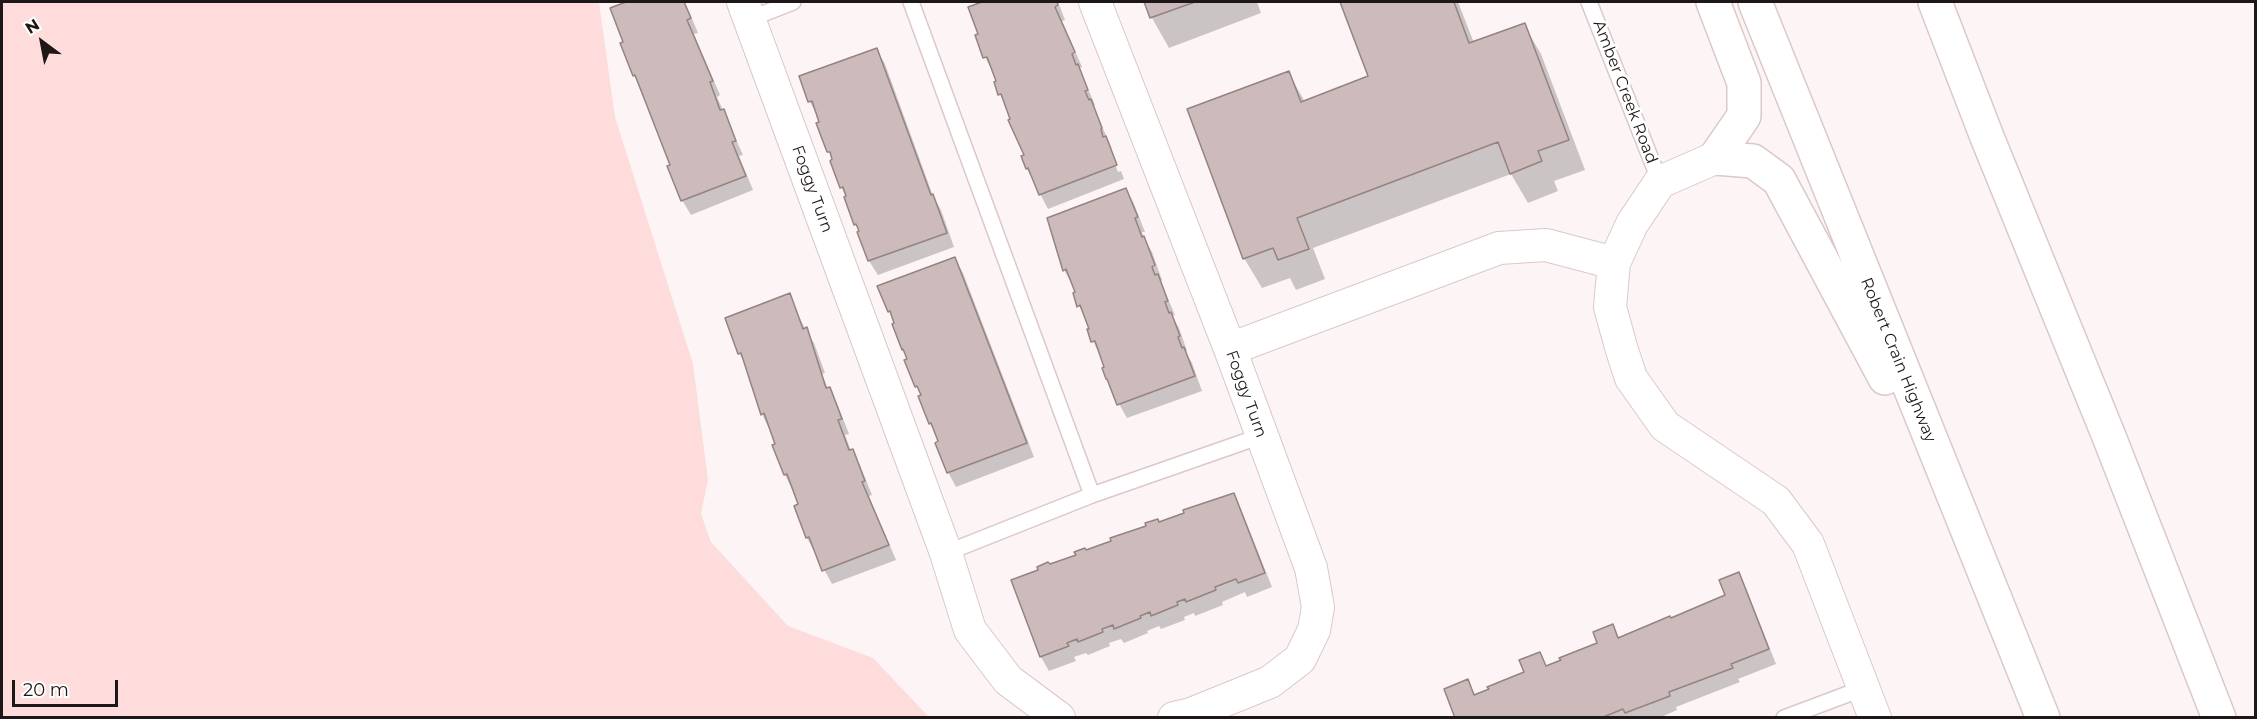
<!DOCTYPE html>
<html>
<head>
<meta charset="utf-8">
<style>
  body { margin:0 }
  #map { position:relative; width:2257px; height:719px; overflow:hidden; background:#fdf5f5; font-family:Montserrat,sans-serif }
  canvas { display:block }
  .frame { position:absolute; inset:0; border:3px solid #1e1717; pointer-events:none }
  .north { position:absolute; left:12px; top:12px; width:60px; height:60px; -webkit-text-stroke:4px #fff; paint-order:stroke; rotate:328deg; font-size:16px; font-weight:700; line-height:24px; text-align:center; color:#1e1717 }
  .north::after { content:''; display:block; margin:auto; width:21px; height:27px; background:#1e1717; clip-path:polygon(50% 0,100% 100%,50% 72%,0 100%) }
  .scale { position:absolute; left:12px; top:680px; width:106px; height:27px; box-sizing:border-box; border:3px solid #1e1717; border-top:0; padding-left:8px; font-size:18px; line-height:21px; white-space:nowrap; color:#1e1717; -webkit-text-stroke:4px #fff; paint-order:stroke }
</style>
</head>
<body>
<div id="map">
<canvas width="2257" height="719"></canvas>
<div class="frame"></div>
<div class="north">N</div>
<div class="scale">20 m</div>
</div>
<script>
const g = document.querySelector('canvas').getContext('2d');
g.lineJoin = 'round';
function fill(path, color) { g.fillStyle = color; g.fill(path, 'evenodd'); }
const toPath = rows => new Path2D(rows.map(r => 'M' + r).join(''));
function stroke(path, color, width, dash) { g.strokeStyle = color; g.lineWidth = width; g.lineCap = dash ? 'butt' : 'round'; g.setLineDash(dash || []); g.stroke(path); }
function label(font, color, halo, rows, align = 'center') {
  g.font = font + ' Montserrat,sans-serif'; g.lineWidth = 5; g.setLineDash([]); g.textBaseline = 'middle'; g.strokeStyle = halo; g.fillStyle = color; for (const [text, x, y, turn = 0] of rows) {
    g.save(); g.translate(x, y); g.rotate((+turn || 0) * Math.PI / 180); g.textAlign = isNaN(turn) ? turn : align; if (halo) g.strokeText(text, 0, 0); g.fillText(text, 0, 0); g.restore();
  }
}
fill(toPath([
  [2,2,599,2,615,117,693,364,708,480,701,514,711,542,788,626,873,658,929,717,2,717]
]), '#fedcdc');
fill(toPath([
  [630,2,685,2,698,33,694,34,720,95,717,97,743,155,739,156,753,190,691,215,682,200,672,166,621,44,625,43,612,9],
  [986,2,1058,2,1065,20,1062,21,1082,67,1079,68,1095,105,1093,105,1112,149,1108,146,1118,172,1121,171,1124,179,1048,209,1027,169,1023,157,1026,156,1007,107,1000,94,998,82,985,57,980,35,970,8],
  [1145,2,1257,2,1261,13,1169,48,1152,18],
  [1342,2,1458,2,1474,43,1524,25,1541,54,1585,170,1554,181,1558,191,1528,203,1511,174,1313,248,1325,279,1296,290,1290,278,1262,288,1244,258,1288,72,1305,102,1370,77],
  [876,49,885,64,933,196,941,210,954,247,878,275,869,261,848,200,841,187,821,123,810,102,801,77],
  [1126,189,1134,204,1145,232,1142,232,1144,238,1152,252,1162,280,1160,281,1175,315,1172,316,1179,328,1187,351,1185,351,1192,363,1202,391,1127,418,1119,404,1106,368,1093,341,1087,320,1079,306,1075,294,1077,293,1064,270],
  [955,259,963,273,1034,457,956,487,948,472,940,442,930,423,909,360],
  [789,295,805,329,814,343,825,373,822,374,828,389,837,403,849,434,845,435,851,451,860,465,872,495,869,496,896,560,832,584,807,538,796,506,800,505,785,475,774,446,777,445,762,414,746,365,739,353],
  [1233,495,1241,509,1272,587,1247,597,1245,592,1222,602,1223,605,1195,616,1194,613,1184,617,1185,620,1161,629,1159,626,1147,631,1148,633,1124,643,1121,639,1109,643,1110,646,1088,655,1086,653,1074,657,1076,661,1049,671,1041,657,1050,566],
  [1738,574,1746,588,1776,664,1738,679,1740,682,1676,707,1677,710,1659,718,1457,718,1467,681,1476,696,1526,673,1539,654,1547,667,1599,644,1612,626,1620,639,1727,596]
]), '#0003');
const building = toPath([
  [626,2,684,2,691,18,687,20,713,81,710,82,720,110,724,109,736,141,732,142,746,176,681,201,667,166,670,165,635,75,633,76,620,43,623,42,610,8,626,2],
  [982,2,1057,2,1058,5,1055,7,1075,52,1072,54,1076,65,1078,64,1088,90,1085,91,1089,100,1091,99,1102,128,1101,129,1103,137,1106,136,1117,165,1039,195,1028,168,1026,169,1021,156,1024,155,1008,120,1010,119,1001,94,998,95,994,82,996,81,987,57,983,58,975,35,978,34,968,7,982,2],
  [1144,2,1195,2,1150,18,1144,2],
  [1340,2,1454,2,1469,43,1525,23,1569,140,1538,151,1542,161,1510,174,1498,142,1297,218,1309,249,1278,260,1273,248,1243,259,1187,109,1289,71,1301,102,1368,76,1340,2],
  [877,48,931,195,933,194,947,233,868,261,857,232,859,231,856,224,854,225,844,197,846,196,843,187,840,188,830,161,832,159,830,152,827,152,816,123,819,122,812,101,808,102,799,76,877,48],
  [1126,188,1138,217,1135,218,1142,237,1144,236,1155,265,1152,267,1155,275,1158,274,1168,301,1165,302,1169,313,1171,312,1180,336,1178,337,1182,348,1184,347,1195,376,1117,405,1107,379,1106,379,1102,368,1104,367,1095,341,1091,342,1087,329,1089,329,1080,305,1077,307,1073,293,1075,292,1066,269,1063,271,1047,218,1126,188],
  [955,257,1027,443,947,473,935,443,938,441,931,423,929,424,918,396,921,395,917,386,915,387,904,360,907,359,903,349,902,350,892,324,894,323,890,311,888,312,877,286,955,257],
  [790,293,803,329,807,327,826,388,830,387,842,419,838,420,849,450,853,449,865,481,862,482,889,545,822,571,809,537,806,538,794,506,798,504,787,474,784,475,772,445,775,444,764,413,761,415,741,353,738,354,725,318,790,293],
  [1234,493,1265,573,1238,583,1236,579,1215,587,1216,590,1186,602,1185,599,1177,602,1178,605,1151,616,1150,612,1140,616,1141,618,1114,629,1113,625,1102,629,1103,632,1078,642,1077,639,1067,643,1069,646,1040,657,1011,580,1038,570,1037,567,1048,562,1050,564,1076,555,1074,552,1085,548,1086,550,1111,541,1110,538,1146,526,1145,523,1158,519,1159,522,1184,513,1183,510,1234,493],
  [1739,572,1769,649,1731,664,1733,668,1669,692,1670,696,1625,713,1623,709,1601,718,1455,718,1444,689,1468,679,1474,695,1489,689,1487,687,1524,672,1519,660,1540,652,1546,666,1561,660,1559,658,1597,643,1593,632,1613,624,1618,638,1670,616,1671,618,1725,595,1719,580,1739,572]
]);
fill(building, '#cdbaba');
stroke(building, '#958383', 1.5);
const lane = toPath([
  [911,2,1092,495,1261,436],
  [1589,2,1660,182],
  [750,19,793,2],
  [946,553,1092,495],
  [1784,718,1864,688]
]);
const street = toPath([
  [743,2,946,553,970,630,1008,680,1059,718],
  [1095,2,1230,349,1311,568,1318,607,1314,630,1300,659,1270,682,1191,714,1174,718],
  [1715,158,1660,182,1632,224,1614,263,1610,307,1621,347,1631,378,1665,426,1776,501,1808,544,1875,718],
  [1230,349,1499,248,1546,245,1614,263]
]);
const highway = toPath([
  [1713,2,1744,83,1744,116,1715,158],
  [1755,2,2043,718],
  [1935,2,1987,137,2108,434,2219,718],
  [1715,158,1753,161,1779,180,1885,378]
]);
stroke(lane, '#dcc8c8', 18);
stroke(street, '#dcc8c8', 34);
stroke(highway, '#dcc8c8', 36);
stroke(lane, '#fff', 15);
stroke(street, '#fff', 32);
stroke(highway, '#fff', 33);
label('16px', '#1e1717', '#fff', [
  ["Amber Creek Road",1625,92,69],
  ["Foggy Turn",812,189,70],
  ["Robert Crain Highway",1898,360,68],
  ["Foggy Turn",1246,394,70]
]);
</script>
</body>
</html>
